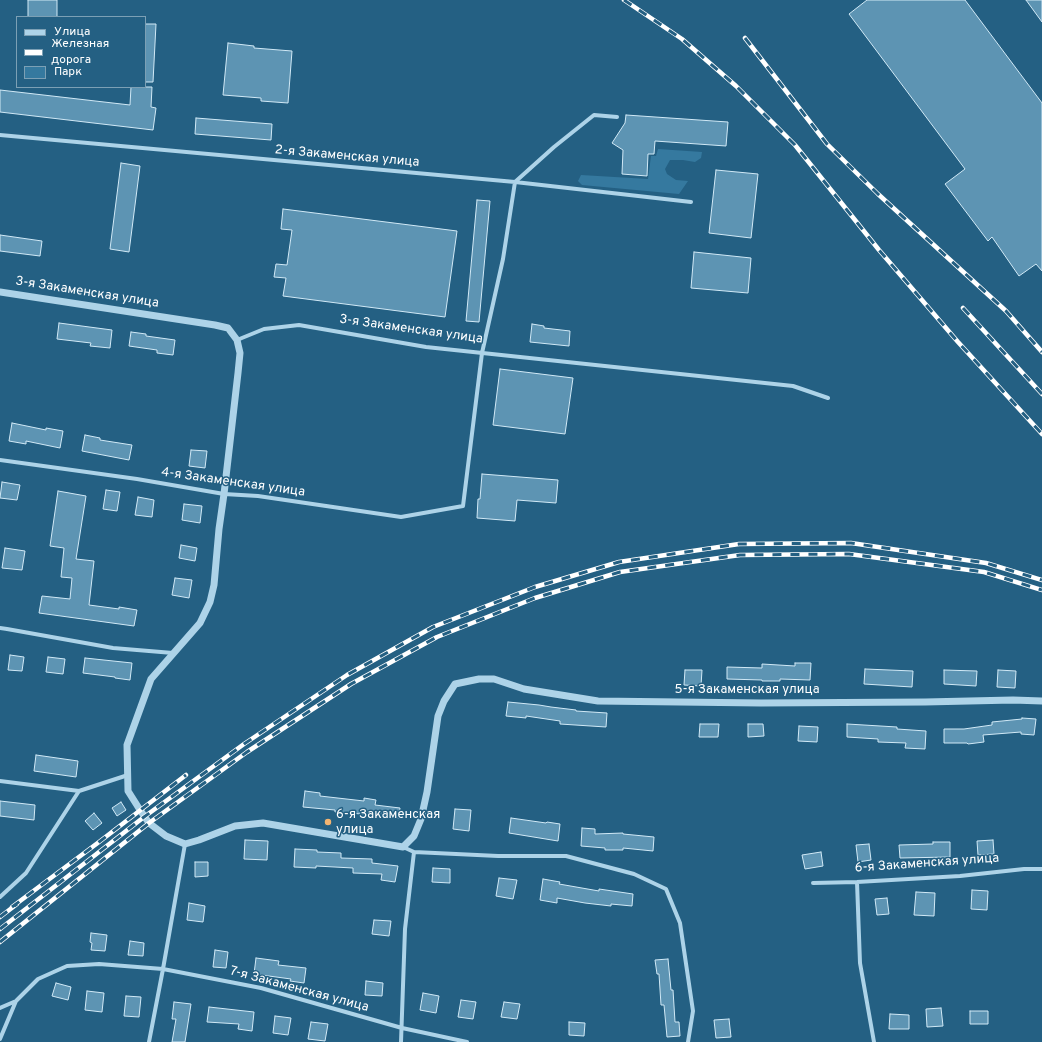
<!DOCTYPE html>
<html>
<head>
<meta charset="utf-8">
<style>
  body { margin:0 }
  #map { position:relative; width:1042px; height:1042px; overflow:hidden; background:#246083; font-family:Overpass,sans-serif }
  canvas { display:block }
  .legend { position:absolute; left:16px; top:16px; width:130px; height:72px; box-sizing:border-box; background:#246083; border:1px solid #7ca0b5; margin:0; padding:5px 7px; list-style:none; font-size:12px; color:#fff }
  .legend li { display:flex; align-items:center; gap:8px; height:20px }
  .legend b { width:20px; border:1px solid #7ca0b5 }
</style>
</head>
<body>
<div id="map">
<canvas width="1042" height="1042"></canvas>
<ul class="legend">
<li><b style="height:5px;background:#add3e8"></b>Улица</li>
<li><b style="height:5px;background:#fff"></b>Железная дорога</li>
<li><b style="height:11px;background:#35799f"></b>Парк</li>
</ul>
</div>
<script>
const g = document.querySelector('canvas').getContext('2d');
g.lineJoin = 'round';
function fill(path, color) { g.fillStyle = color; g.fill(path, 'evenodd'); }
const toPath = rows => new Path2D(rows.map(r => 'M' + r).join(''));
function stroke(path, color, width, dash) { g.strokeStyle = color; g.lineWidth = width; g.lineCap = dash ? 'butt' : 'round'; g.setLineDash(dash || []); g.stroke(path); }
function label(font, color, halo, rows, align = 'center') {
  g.font = font + ' Overpass,sans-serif'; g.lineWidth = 3; g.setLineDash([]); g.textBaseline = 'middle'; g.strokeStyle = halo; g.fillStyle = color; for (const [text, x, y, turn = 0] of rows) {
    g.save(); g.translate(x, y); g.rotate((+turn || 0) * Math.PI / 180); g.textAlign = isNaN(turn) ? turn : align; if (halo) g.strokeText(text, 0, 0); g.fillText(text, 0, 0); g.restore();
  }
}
fill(toPath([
  [658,149,702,152,701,158,695,162,683,160,670,160,665,169,667,174,676,180,688,181,679,194,582,185,578,181,581,175,648,179,651,156,656,156]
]), '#35799f');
const building = toPath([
  [28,0,57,0,57,17,28,17,28,0],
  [867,0,965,0,1042,103,1042,271,1036,264,1019,276,992,237,988,241,945,184,965,169,849,14,867,0],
  [1026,0,1042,0,1042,22,1026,0],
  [145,24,156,24,153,82,145,82,145,24],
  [228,43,254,46,254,48,292,51,288,103,261,101,261,98,223,95,228,43],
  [131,87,152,87,151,107,156,108,153,130,0,112,0,90,130,105,131,87],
  [626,115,728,122,726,146,655,141,654,154,648,154,647,176,622,174,623,150,612,143,625,123,626,115],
  [196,118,272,124,271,140,195,134,196,118],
  [121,163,140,166,129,252,110,249,121,163],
  [716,170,758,174,751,238,709,233,716,170],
  [477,200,490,201,479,322,466,321,477,200],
  [283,209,457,231,445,317,283,296,286,278,274,277,276,264,287,265,292,230,281,229,283,209],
  [0,235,42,241,40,256,0,251,0,235],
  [694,252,751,258,748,293,691,288,694,252],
  [59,323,112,330,110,348,90,346,91,343,57,339,59,323],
  [532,324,544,326,544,328,570,331,569,346,530,342,532,324],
  [131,332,146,334,146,336,175,340,173,355,157,353,157,350,129,346,131,332],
  [500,369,573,378,565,434,493,425,500,369],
  [12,423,46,430,46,428,63,431,60,448,26,441,26,444,9,441,12,423],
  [85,435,100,438,100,440,132,445,129,460,82,451,85,435],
  [191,450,207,451,205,468,189,466,191,450],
  [482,474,558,480,556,503,517,500,515,521,477,518,478,499,480,499,482,474],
  [2,482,20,485,17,500,0,498,2,482],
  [106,490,120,492,117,511,103,509,106,490],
  [58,491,86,496,76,559,94,561,89,605,119,609,119,607,137,610,134,626,39,613,42,596,70,599,72,578,61,577,64,548,50,546,58,491],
  [138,497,154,500,152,517,135,515,138,497],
  [184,504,202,506,200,523,182,520,184,504],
  [181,545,197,548,195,561,179,558,181,545],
  [5,548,25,551,22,570,2,568,5,548],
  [175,578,192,580,189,598,172,595,175,578],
  [10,655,24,657,22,671,8,670,10,655],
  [48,657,65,659,63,674,46,672,48,657],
  [85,658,132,663,130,680,115,678,115,677,83,673,85,658],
  [795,663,811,663,810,680,780,679,780,681,762,681,762,680,727,679,727,667,762,668,762,664,795,666,795,663],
  [865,669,913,671,912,687,864,684,865,669],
  [685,670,702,670,701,686,684,685,685,670],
  [944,670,977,671,976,686,944,684,944,670],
  [998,670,1016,671,1015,688,997,687,998,670],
  [508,702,539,705,551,707,576,710,576,711,607,713,606,727,560,724,560,721,526,716,526,718,506,716,508,702],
  [1022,718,1036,719,1034,735,1021,734,1021,732,983,735,984,742,968,744,967,743,944,743,944,729,964,729,992,725,992,722,1022,719,1022,718],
  [700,724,719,724,718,737,699,737,700,724],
  [748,724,763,724,764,736,748,737,748,724],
  [847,724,897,727,897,729,926,731,925,749,905,748,906,743,878,742,878,739,847,737,847,724],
  [799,726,818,727,817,742,798,741,799,726],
  [36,755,78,761,76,777,34,771,36,755],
  [305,791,320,793,320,796,364,801,364,798,376,800,375,805,400,808,399,818,351,813,351,814,335,812,335,810,303,807,305,791],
  [0,801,35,805,34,820,0,816,0,801],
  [121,802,126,810,117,816,112,808,121,802],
  [455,809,471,810,469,831,453,829,455,809],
  [94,813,102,823,93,830,85,821,94,813],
  [511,818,546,823,547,822,560,824,558,841,509,833,511,818],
  [582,828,595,829,595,834,623,833,623,834,654,837,653,851,623,848,623,850,605,850,605,848,581,846,582,828],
  [245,840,268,841,267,860,244,859,245,840],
  [993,840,994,854,978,855,977,841,993,840],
  [933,842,950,842,950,857,900,858,899,845,933,844,933,842],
  [869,844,871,860,858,862,856,845,869,844],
  [295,849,317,850,317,852,341,853,341,858,372,859,372,863,398,866,395,882,381,880,382,874,353,873,353,868,316,866,316,868,294,867,295,849],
  [821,852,823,866,805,869,802,855,821,852],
  [195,862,208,862,208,876,195,877,195,862],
  [433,868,450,869,450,883,432,882,433,868],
  [499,878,517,880,513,899,496,896,499,878],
  [543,879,560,882,559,884,599,891,599,889,633,894,632,906,611,904,611,906,585,903,557,898,557,903,540,900,543,879],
  [972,890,988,891,987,910,971,909,972,890],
  [916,892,935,893,934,916,914,915,916,892],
  [887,898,889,914,877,915,875,899,887,898],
  [189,903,205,906,203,922,187,920,189,903],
  [374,920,391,921,389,936,372,934,374,920],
  [91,933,107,935,105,951,91,950,92,943,90,942,91,933],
  [130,941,144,943,143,956,128,955,130,941],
  [215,950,228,952,226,968,213,967,215,950],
  [256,958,279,961,278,965,306,968,304,983,290,981,291,979,254,974,256,958],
  [668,959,671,990,673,990,675,1022,679,1022,680,1036,667,1037,664,1005,661,1005,659,974,657,974,655,960,668,959],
  [366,981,383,983,382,996,365,995,366,981],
  [56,983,71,987,68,1000,52,996,56,983],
  [87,991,104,993,102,1012,85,1010,87,991],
  [423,993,439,996,436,1013,420,1010,423,993],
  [126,996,141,997,139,1017,124,1016,126,996],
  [461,1000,476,1002,473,1019,458,1017,461,1000],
  [174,1002,191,1004,185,1042,172,1042,176,1019,172,1019,174,1002],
  [504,1002,520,1004,517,1019,501,1017,504,1002],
  [209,1007,254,1012,252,1031,238,1029,239,1024,207,1022,209,1007],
  [941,1008,943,1026,927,1027,926,1009,941,1008],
  [970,1011,988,1011,988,1024,970,1024,970,1011],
  [890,1014,909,1015,909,1029,889,1029,890,1014],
  [275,1016,291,1018,288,1035,273,1033,275,1016],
  [729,1019,731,1037,716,1038,714,1020,729,1019],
  [311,1022,328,1024,325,1041,308,1039,311,1022],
  [569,1022,585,1023,584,1036,569,1035,569,1022]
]);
fill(building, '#5d94b3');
stroke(building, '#d1e9f6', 1);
stroke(toPath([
  [0,135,515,182,691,202],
  [237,340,264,329,299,325,426,347,793,386,828,398],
  [0,460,137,479,224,494,258,496,401,517,463,506,482,353,503,259,515,182,554,147,594,115,617,117],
  [0,628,7,629,113,648,173,653],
  [0,781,79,791,128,775],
  [403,847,414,852,498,856,566,856,634,874,666,889,680,923,693,1011,688,1042],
  [857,882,860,963,874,1042],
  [813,883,857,882,960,876,1024,869,1042,869],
  [0,897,26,873,79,791],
  [0,1008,16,1001,38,979,67,966,99,964,163,969,261,988,402,1028,467,1042],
  [0,1039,16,1001],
  [149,1042,163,969,185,844],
  [401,1042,405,929,414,852]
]), '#add3e8', 4);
stroke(toPath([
  [0,292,215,325,228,328,237,340,240,353,238,373,224,494,219,529,214,585,210,602,200,623,151,679,127,745,128,791,140,810,149,823,166,836,185,844,199,840,235,826,263,823,403,847,414,836,421,819,427,792,438,716,444,701,455,684,479,679,494,679,524,689,598,701,761,703,925,702,1013,700,1042,701]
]), '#add3e8', 7);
const rail = toPath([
  [624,0,682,39,736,86,795,145,879,250,958,342,1042,434],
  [745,38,827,144,878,194,1006,311,1042,352],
  [963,308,1042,394],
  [12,907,99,842,186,775],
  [0,917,17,904],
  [0,929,144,817,244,744,347,675,433,627,535,587,619,562,739,544,851,543,986,563,1042,580],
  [0,942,149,823,247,752,351,684,437,637,535,598,620,572,740,555,849,554,984,572,1042,590]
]);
stroke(rail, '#fff', 4.5);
stroke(rail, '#246083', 3, [9]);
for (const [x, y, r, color] of [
  [328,822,4,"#f2b471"]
]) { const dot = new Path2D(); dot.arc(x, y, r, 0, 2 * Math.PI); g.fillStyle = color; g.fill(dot); stroke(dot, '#246083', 1.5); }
label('13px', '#fff', '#246083', [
  ["2-я Закаменская улица",347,157,5],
  ["3-я Закаменская улица",87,293,9],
  ["3-я Закаменская улица",411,330,8],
  ["4-я Закаменская улица",233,483,8],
  ["5-я Закаменская улица",747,690],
  ["6-я Закаменская улица",927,864,-4],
  ["7-я Закаменская улица",299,990,15]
]);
label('13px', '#fff', '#246083', [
  ["6-я Закаменская",336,815],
  ["улица",336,830]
], 'left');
</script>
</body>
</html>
